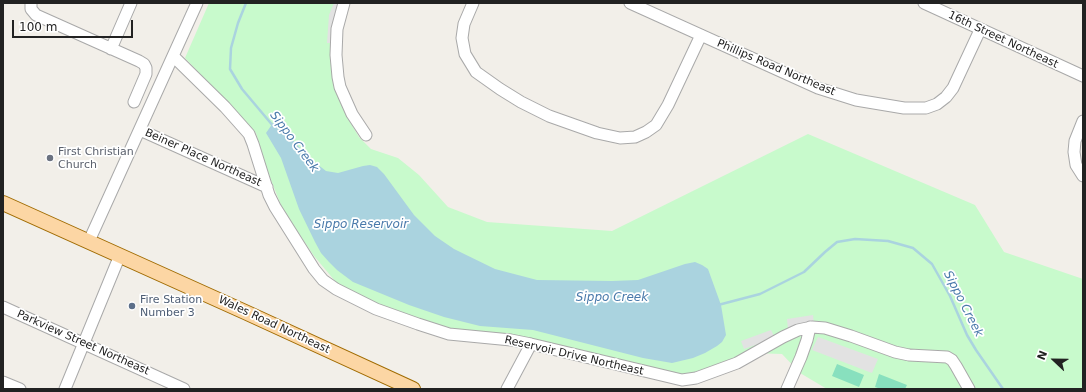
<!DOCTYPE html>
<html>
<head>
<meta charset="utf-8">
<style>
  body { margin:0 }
  #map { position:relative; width:1086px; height:392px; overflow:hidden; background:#f2efe9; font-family:"DejaVu Sans",sans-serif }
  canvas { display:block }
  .frame { position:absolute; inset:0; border:4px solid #222; pointer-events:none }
  .north { position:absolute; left:1034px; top:340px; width:40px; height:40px; -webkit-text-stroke:3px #fff; paint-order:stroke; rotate:292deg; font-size:11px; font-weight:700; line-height:16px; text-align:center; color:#222 }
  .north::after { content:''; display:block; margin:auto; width:14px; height:18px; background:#222; clip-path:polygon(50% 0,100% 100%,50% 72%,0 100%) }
  .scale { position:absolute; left:12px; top:20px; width:121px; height:18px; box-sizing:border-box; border:2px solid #222; border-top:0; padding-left:5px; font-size:12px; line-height:14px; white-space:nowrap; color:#222; -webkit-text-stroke:3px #fff; paint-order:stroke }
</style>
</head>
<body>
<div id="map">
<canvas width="1086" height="392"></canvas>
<div class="frame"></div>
<div class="north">N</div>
<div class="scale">100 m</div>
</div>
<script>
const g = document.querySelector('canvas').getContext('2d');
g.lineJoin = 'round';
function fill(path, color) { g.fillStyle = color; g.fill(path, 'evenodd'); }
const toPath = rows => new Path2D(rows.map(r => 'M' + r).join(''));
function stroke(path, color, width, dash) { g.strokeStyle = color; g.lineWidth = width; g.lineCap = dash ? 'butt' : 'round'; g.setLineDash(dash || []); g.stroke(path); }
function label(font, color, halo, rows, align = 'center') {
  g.font = font + ' "DejaVu Sans",sans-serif'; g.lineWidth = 3.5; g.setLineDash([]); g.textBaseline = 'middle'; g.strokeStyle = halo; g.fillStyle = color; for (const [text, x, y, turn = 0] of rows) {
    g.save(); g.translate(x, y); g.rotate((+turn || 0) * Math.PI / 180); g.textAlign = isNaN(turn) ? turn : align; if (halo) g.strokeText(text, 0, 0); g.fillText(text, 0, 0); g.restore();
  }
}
fill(toPath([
  [209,3,342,3,333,77,346,115,359,137,371,149,398,158,419,175,448,207,487,222,612,231,808,134,975,205,1004,252,1083,279,1083,389,827,389,800,373,782,354,752,353,695,374,681,376,454,331,380,306,340,287,314,256,283,210,268,173,256,133,185,58]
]), '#c8facc');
fill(toPath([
  [837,364,864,375,859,387,832,376],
  [879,374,907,385,905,389,881,389,875,387]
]), '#88e0be');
fill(toPath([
  [334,3,340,3,335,17,333,43,327,43,329,15],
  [813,315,814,324,788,329,787,319],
  [771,330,775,338,744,349,741,341],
  [818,337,878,359,872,373,812,350]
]), '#e2e2e2');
fill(toPath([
  [275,120,308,157,326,171,338,173,363,166,370,165,377,167,384,174,414,215,435,236,454,249,495,269,537,280,612,281,638,280,685,264,695,262,702,265,708,269,721,305,726,335,722,342,717,346,705,353,693,358,672,363,643,358,533,330,480,326,444,317,409,305,353,282,337,270,329,262,321,253,315,242,299,209,281,158,266,133]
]), '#aad3df');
stroke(toPath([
  [246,3,238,23,231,48,230,69,242,89,274,127],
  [718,305,760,294,804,272,825,252,837,242,855,239,888,241,913,248,932,264,950,296,967,335,976,350,1003,389]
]), '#aad3df', 2.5);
const minor = toPath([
  [31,3,31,9,36,15,139,61,144,64,146,68,146,74,134,102],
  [344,3,337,29,336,55,338,77,340,87,352,114,366,135],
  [473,3,464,24,462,38,465,54,476,72,500,89,521,102,549,116,597,133,620,138,635,137,646,132,656,125,668,105,701,35],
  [630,3,818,88,856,100,904,108,926,108,937,104,946,97,953,88,980,30],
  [924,3,1083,76],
  [111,49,131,3],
  [173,56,225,107,249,134,253,144,269,195,275,207,314,269,323,280,336,289,376,309,418,324,449,334,511,340,531,344,682,380,696,378,737,363,783,337,798,330,812,327,825,328,851,336,895,352,909,355,947,357,952,360,956,366,969,389],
  [1083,121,1075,141,1074,152,1076,165,1083,176],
  [140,130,267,187],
  [89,241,197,3],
  [3,307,184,389],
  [3,382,20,389],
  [65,389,120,255],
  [507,389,531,344],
  [787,389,801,357,807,340,810,327]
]);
const major = toPath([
  [3,203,245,312,413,389]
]);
stroke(minor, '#a9a9a9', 13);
stroke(major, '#a06b00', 16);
stroke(minor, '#fff', 11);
stroke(major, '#fcd6a4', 14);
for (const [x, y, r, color] of [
  [50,158,4,"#6b7280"],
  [132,306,4,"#5c6f8a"]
]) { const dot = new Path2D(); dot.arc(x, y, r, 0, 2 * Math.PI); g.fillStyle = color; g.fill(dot); stroke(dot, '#fff', 1.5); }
label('11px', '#222', '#fff', [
  ["16th Street Northeast",1003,40,25],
  ["Phillips Road Northeast",776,68,23],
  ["Beiner Place Northeast",203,158,24],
  ["Wales Road Northeast",274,325,25],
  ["Parkview Street Northeast",83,343,24],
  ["Reservoir Drive Northeast",574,356,13]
]);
label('11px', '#5b616d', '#fff', [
  ["First Christian",58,152],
  ["Church",58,165]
], 'left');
label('11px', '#4e5e75', '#fff', [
  ["Fire Station",140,300],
  ["Number 3",140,313]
], 'left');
label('italic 12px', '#4a7aab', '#fff', [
  ["Sippo Creek",294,142,53],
  ["Sippo Reservoir",361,225],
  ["Sippo Creek",612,298],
  ["Sippo Creek",963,304,63]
]);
</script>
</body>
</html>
